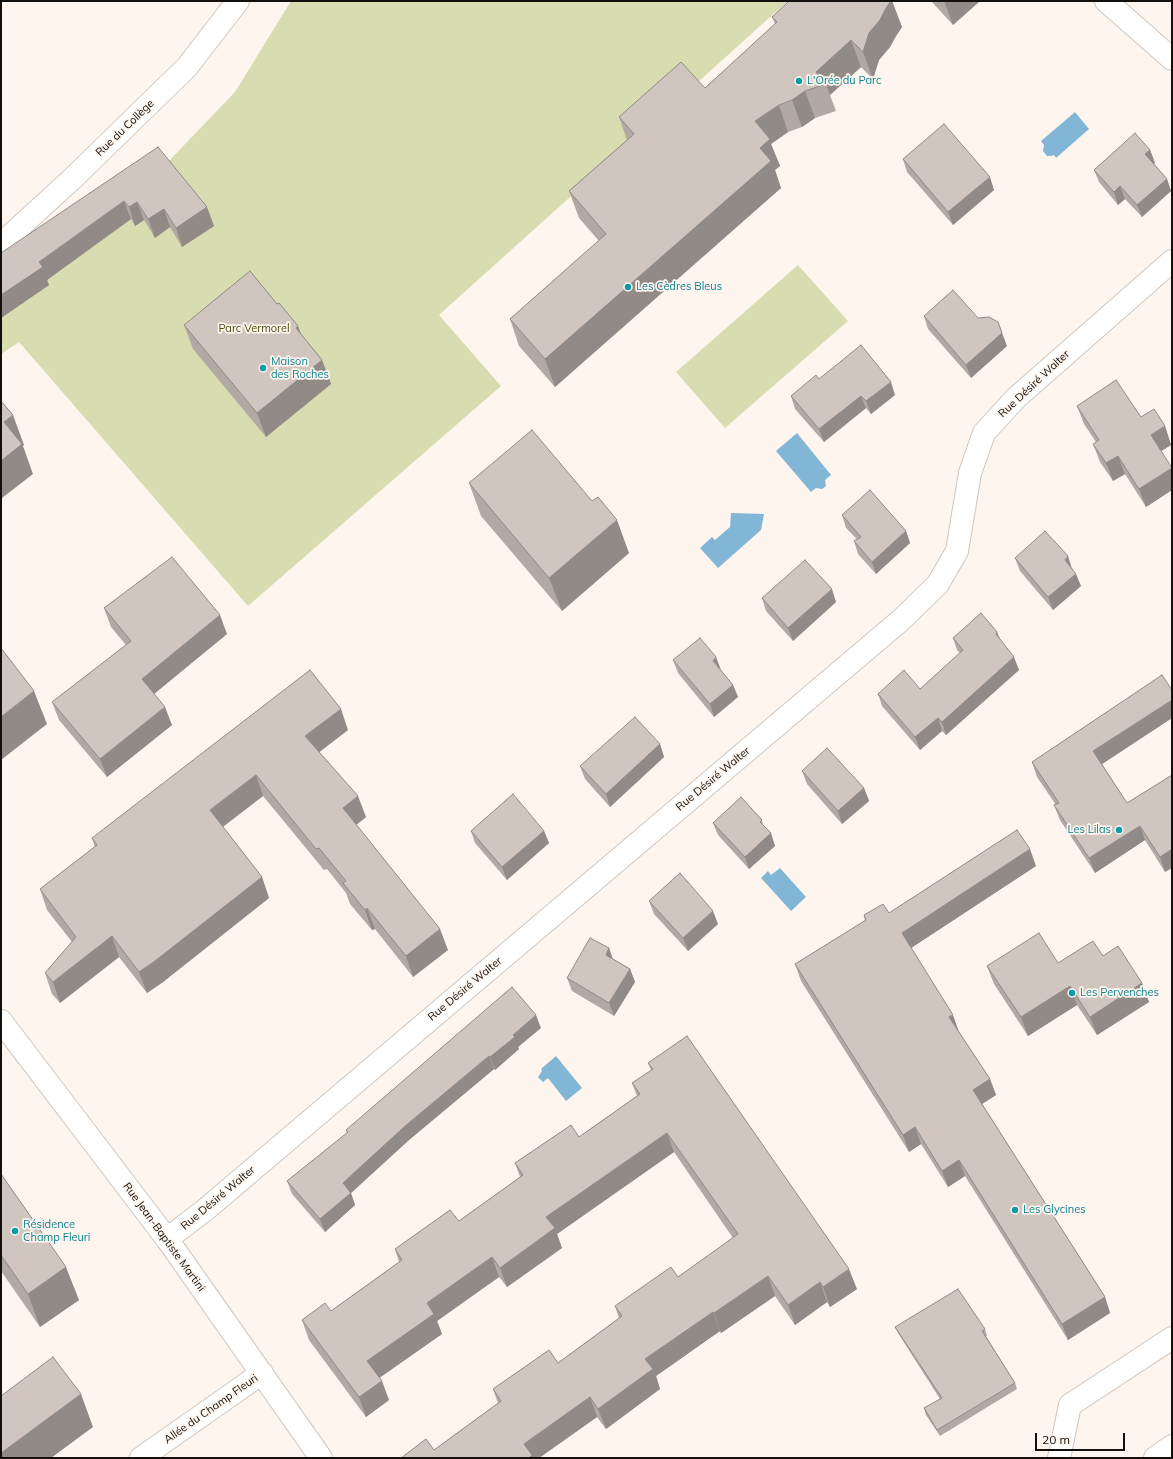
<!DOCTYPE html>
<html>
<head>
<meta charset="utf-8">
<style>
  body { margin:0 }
  #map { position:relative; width:1173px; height:1459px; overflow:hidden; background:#fef5ef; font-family:Mulish,sans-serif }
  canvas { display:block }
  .frame { position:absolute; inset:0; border:2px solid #130f0d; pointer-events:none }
  .scale { position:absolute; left:1035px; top:1433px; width:90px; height:18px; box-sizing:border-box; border:2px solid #130f0d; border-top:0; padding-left:5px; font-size:12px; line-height:14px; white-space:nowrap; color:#130f0d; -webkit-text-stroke:3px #fef5ef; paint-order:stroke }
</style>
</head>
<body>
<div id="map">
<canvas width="1173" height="1459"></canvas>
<div class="frame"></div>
<div class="scale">20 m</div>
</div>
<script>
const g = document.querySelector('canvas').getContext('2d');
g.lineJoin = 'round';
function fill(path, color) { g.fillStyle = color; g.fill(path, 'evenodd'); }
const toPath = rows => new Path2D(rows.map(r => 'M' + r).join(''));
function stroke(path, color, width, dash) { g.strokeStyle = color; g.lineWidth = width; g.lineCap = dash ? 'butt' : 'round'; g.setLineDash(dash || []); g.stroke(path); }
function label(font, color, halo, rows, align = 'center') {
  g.font = font + ' Mulish,sans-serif'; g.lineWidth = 3.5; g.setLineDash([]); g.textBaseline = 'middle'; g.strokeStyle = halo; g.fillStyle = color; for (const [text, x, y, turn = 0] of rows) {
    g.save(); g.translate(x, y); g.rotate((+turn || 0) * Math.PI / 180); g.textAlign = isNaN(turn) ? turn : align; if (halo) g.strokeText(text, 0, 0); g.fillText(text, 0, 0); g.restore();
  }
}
fill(toPath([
  [291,1,788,1,439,315,501,386,248,606,19,342,1,354,1,277,165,165,235,92],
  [798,265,848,321,725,428,676,372]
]), '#d7ddb0');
fill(toPath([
  [1075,112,1089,129,1056,158,1054,155,1051,156,1047,156,1043,151,1044,145,1041,141],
  [797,433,831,475,825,480,826,486,822,489,816,488,811,492,776,451],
  [731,513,764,514,761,530,718,568,700,548,712,537,715,540,730,527],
  [780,868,806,897,791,911,761,878,768,871,771,875],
  [556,1056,582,1088,566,1101,548,1078,543,1082,538,1077,542,1071,541,1069]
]), '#82b6d7');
const minor = toPath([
  [1106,1,1172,59],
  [1,244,71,180,187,67,238,1],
  [1,1021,167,1239,321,1458],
  [167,1239,205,1210,901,620,938,584,957,551,970,473,984,433,1016,398,1172,261],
  [141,1458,262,1373],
  [1059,1458,1070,1405,1172,1338],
  [1155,1458,1172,1446]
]);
stroke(minor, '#d0c6bf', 24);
stroke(minor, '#fff', 22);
fill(toPath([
  [789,1,892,1,902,27,896,36,890,47,879,60,873,79,861,67,830,95,836,111,815,118,802,127,788,132,771,144,780,166,775,170,781,188,555,387,519,346,510,319,599,241,579,218,569,191,627,140,619,117,705,88,775,24,772,17],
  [931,1,980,1,953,25],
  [158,147,214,226,182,247,170,227,155,238,144,220,135,226,131,219,47,280,49,285,1,318],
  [1150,150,1155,163,1154,164,1167,179,1171,191,1142,217,1125,199,1118,205,1099,182,1094,170],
  [903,159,994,190,953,225,907,172],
  [924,316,978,318,1007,346,971,378,928,329],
  [184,325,301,335,322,360,331,384,266,437,193,349],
  [895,395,871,414,866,408,824,442,795,409,791,396],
  [1077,406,1141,417,1165,426,1171,445,1161,451,1172,469,1172,490,1146,507,1125,474,1113,481,1100,462,1093,444,1096,442,1084,424],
  [469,483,629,553,562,611,481,516],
  [842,515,906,531,910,543,876,574,858,554,854,541,857,539,846,528],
  [1015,558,1072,568,1081,586,1053,610,1020,571],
  [762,598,836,602,793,641,766,611],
  [104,608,227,634,154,694,172,725,107,777,59,720,52,702,126,645,111,627],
  [997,632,1000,639,1019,670,946,735,942,731,920,750,882,706,878,694,920,689,960,653,957,650,953,638],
  [673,660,721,670,733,685,738,697,714,717,678,673],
  [1172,718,1102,764,1127,803,1172,775,1165,872,1145,840,1095,873,1060,820,1054,805,1056,805,1037,777,1032,762],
  [348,730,319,752,366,817,356,825,448,950,413,977,375,929,372,930,350,904,346,893,327,869,324,870,263,796,223,827,262,877,269,898,163,982,147,993,119,957,60,1003,52,994,45,973,72,942,47,910,40,889,95,847,92,838],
  [660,744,664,757,610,807,585,779,580,766],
  [802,771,864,788,869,801,842,824,807,784],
  [762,820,763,825,775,846,749,869,718,835,713,823],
  [471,831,544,831,549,843,507,880,475,843],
  [1036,866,911,948,959,1032,990,1079,996,1095,982,1104,1105,1297,1110,1313,1068,1340,965,1176,948,1187,921,1144,909,1152,801,981,795,964,865,921,864,915,889,913],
  [649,901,718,924,688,951,654,914],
  [609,948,613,959,630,969,635,982,614,1016,572,991,567,978],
  [1103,956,1142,983,1149,1002,1097,1035,1077,1005,1028,1036,994,984,987,966,1058,963],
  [541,1028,518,1047,519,1049,495,1070,494,1069,409,1140,351,1193,355,1205,325,1232,292,1194,287,1181,347,1133,346,1130],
  [648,1063,857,1289,830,1307,827,1302,795,1325,775,1296,721,1333,720,1331,656,1376,660,1389,606,1429,597,1417,539,1458,401,1458,434,1450,498,1403,493,1389,558,1363,619,1318,615,1306,678,1277,733,1238,674,1152,557,1234,562,1248,507,1287,499,1277,437,1321,442,1334,379,1378,389,1400,366,1417,309,1340,302,1320,331,1311,399,1262,395,1249,459,1221,520,1177,515,1163,579,1137,637,1096,632,1083,651,1070],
  [1,1174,79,1300,40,1327,1,1271],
  [895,1327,985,1329,987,1336,986,1336,1015,1383,1017,1389,940,1436,926,1415,924,1408,940,1399,898,1333]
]), '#b3a9a4');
fill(toPath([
  [891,1,892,1,902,27,896,36,890,47,879,60,873,79,863,52,869,33],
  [944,1,980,1,953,25],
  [851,40,861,67,830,95,826,84,816,72],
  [805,91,815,118,802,127,792,100],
  [779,105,788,132,771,144,780,166,775,170,781,188,555,387,545,359,760,148,755,121],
  [1150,150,1155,163,1150,167,1145,154],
  [990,177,994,190,953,225,948,212],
  [1167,179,1171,191,1142,217,1137,205],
  [1120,186,1125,199,1118,205,1114,192],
  [124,201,131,219,47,280,49,285,1,318,1,295,39,262],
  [137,202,144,220,135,226,129,207],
  [207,207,214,226,182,247,176,228],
  [164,209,170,227,155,238,148,219],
  [998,322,1007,346,971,378,966,365],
  [298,326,307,350,296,328],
  [322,360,331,384,266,437,257,413],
  [891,382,895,395,871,414,866,401],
  [861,396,866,408,824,442,819,429],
  [13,415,24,445,23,446,33,474,2,498,1,494,1,461,4,422],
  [1165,426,1171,445,1158,453,1151,435],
  [1118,456,1125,474,1113,481,1106,463],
  [1172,468,1172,490,1146,507,1139,489],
  [617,520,629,553,562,611,549,578],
  [906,531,910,543,876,574,872,562],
  [1068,556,1072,569,1065,560],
  [1076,574,1081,586,1053,610,1048,597],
  [832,589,836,602,793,641,788,628],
  [220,615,227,634,149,698,142,679],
  [997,632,1002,645,996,634],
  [716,657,721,670,713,661],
  [1014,657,1019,670,946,735,942,722],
  [733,685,738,697,714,717,710,704],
  [34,691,47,724,1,760,1,717],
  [1172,700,1172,718,1099,766,1093,751],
  [165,707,172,725,107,777,100,759],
  [341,709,348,730,313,757,305,736],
  [938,718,942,731,920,750,915,737],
  [660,744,664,757,610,807,606,794],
  [256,775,263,796,217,831,210,810],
  [864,788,869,801,842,824,838,811],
  [358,796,366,817,351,829,343,808],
  [1140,826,1145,840,1095,873,1089,858],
  [544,831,549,843,507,880,502,867],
  [771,833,775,846,749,869,745,857],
  [1030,849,1036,866,908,950,902,933],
  [1172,849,1172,868,1165,872,1160,857],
  [262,877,269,898,163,982,147,993,139,972],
  [367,908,375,929,372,930,365,910],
  [713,911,718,924,688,951,683,938],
  [440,929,448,950,413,977,406,956],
  [112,936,119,957,60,1003,53,982],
  [609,948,613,961,606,955],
  [630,969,635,982,614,1016,609,1003],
  [1142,983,1149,1002,1097,1035,1090,1017],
  [1070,986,1077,1005,1028,1036,1021,1017],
  [536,1015,541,1028,518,1047,519,1049,495,1070,490,1057,513,1035],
  [953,1015,959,1032,955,1034,949,1017],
  [489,1056,494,1069,409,1140,351,1193,355,1205,325,1232,320,1219,343,1183,404,1127],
  [990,1079,996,1095,979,1106,973,1090],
  [915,1127,921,1144,909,1152,903,1135],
  [667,1133,674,1152,557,1234,562,1248,507,1287,500,1268,546,1217],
  [959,1160,965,1176,948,1187,942,1171],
  [492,1257,499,1277,437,1321,442,1334,375,1381,367,1361,427,1303],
  [66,1267,79,1300,40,1327,28,1294],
  [849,1269,857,1289,830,1307,823,1287],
  [768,1276,775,1296,721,1333,714,1313],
  [820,1282,827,1302,795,1325,788,1305],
  [1105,1297,1110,1313,1068,1340,1062,1324],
  [713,1312,720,1331,656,1376,660,1389,606,1429,598,1409,645,1359],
  [382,1381,389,1400,366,1417,359,1397],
  [81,1394,93,1427,51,1458,1,1458,1,1453],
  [590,1397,597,1417,539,1458,529,1458,524,1444]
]), '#928a86');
const building = toPath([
  [789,1,891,1,886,8,880,20,869,33,863,52,851,40,816,72,826,84,805,91,792,100,779,105,755,121,770,139,760,148,771,161,545,359,510,319,606,234,569,191,634,134,619,117,681,62,705,88,777,22,772,17,789,1],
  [944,124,990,177,948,212,903,159,944,124],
  [1135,133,1150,150,1145,154,1167,179,1137,205,1120,186,1114,192,1094,170,1135,133],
  [158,147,207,207,176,228,164,209,148,219,137,202,129,207,124,201,39,262,43,267,1,295,1,253,158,147],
  [250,271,277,304,279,303,298,326,296,328,322,360,257,413,184,325,250,271],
  [953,290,978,318,989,317,998,322,1002,333,966,365,924,316,953,290],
  [861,345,891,382,866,401,861,396,819,429,791,396,816,375,819,379,861,345],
  [1116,380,1141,417,1154,409,1165,426,1151,435,1172,468,1139,489,1118,456,1106,463,1093,444,1099,440,1077,406,1116,380],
  [1,401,13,415,4,422,22,444,1,461,1,401],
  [532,430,592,501,598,497,617,520,549,578,469,483,532,430],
  [870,490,906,531,872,562,854,541,861,537,842,515,870,490],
  [1045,531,1068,556,1065,560,1076,574,1048,597,1015,558,1045,531],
  [172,557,220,615,142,679,165,707,100,759,52,702,131,641,104,608,172,557],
  [805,560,832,589,788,628,762,598,805,560],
  [981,613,997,632,996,634,1014,657,942,722,938,718,915,737,878,694,904,670,920,689,963,650,953,638,981,613],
  [700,638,716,657,713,661,733,685,710,704,673,660,700,638],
  [1,648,34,691,1,717,1,648],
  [310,670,341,709,305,736,358,796,343,808,440,929,406,956,367,908,365,910,343,883,346,881,319,848,316,849,256,775,210,810,262,877,155,961,139,972,112,936,53,982,45,973,76,937,40,889,97,845,92,838,310,670],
  [1162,675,1172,690,1172,700,1093,751,1127,803,1172,775,1172,849,1160,857,1140,826,1089,858,1054,805,1059,803,1032,762,1162,675],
  [635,717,660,744,606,794,580,766,635,717],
  [827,748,864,788,838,811,802,771,827,748],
  [513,794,544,831,502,867,471,831,513,794],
  [741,797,762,820,760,822,771,833,745,857,713,823,741,797],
  [1017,830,1030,849,902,933,953,1015,949,1017,990,1079,973,1090,1105,1297,1062,1324,959,1160,942,1171,915,1127,903,1135,795,964,866,920,864,915,883,904,889,913,1017,830],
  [680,873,713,911,683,938,649,901,680,873],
  [1039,933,1058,963,1093,941,1103,956,1118,946,1142,983,1090,1017,1070,986,1021,1017,987,966,1039,933],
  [590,938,609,948,606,955,630,969,609,1003,567,978,590,938],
  [512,987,536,1015,513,1035,515,1037,490,1057,489,1056,404,1127,343,1183,351,1193,320,1219,287,1181,348,1132,346,1130,512,987],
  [687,1036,849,1269,823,1287,820,1282,788,1305,768,1276,714,1313,713,1312,645,1359,653,1369,598,1409,590,1397,524,1444,532,1455,529,1458,401,1458,426,1439,434,1450,501,1401,493,1389,549,1350,558,1363,622,1316,615,1306,671,1267,678,1277,738,1234,667,1133,546,1217,555,1228,500,1268,492,1257,427,1303,434,1314,367,1361,382,1381,359,1397,302,1320,325,1303,331,1311,402,1260,395,1249,450,1210,459,1221,523,1175,515,1163,571,1125,579,1137,640,1094,632,1083,653,1069,648,1063,687,1036],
  [1,1174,66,1267,28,1294,1,1255,1,1174],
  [958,1289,985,1329,982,1331,1015,1383,937,1430,924,1408,942,1398,895,1327,958,1289],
  [53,1357,81,1394,1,1453,1,1396,53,1357]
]);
fill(building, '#d0c5bf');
stroke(building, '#928a86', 1);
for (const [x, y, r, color] of [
  [799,81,4,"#0f9aa8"],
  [628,287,4,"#0f9aa8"],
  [263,368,4,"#0f9aa8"],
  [1119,830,4,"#0f9aa8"],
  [1072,993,4,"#0f9aa8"],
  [1015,1210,4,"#0f9aa8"],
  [15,1231,4,"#0f9aa8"]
]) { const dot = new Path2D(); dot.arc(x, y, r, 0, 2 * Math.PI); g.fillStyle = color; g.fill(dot); stroke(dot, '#fef5ef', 1.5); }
label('11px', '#0d838f', '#fef5ef', [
  ["L'Orée du Parc",807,81],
  ["Les Cèdres Bleus",636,287],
  ["Maison",271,362],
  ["des Roches",271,375],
  ["Les Lilas",1111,830,"right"],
  ["Les Pervenches",1080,993],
  ["Les Glycines",1023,1210],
  ["Résidence",23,1225],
  ["Champ Fleuri",23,1238]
], 'left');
label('11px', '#130f0d', '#fef5ef', [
  ["Rue du Collège",125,128,-44],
  ["Rue Désiré Walter",1034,384,-43],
  ["Rue Désiré Walter",713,779,-40],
  ["Rue Désiré Walter",465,989,-40],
  ["Rue Désiré Walter",218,1198,-40],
  ["Rue Jean-Baptiste Martini",164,1237,54],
  ["Allée du Champ Fleuri",211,1409,-35]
]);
label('11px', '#494e0f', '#fef5ef', [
  ["Parc Vermorel",254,329]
]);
</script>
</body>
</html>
